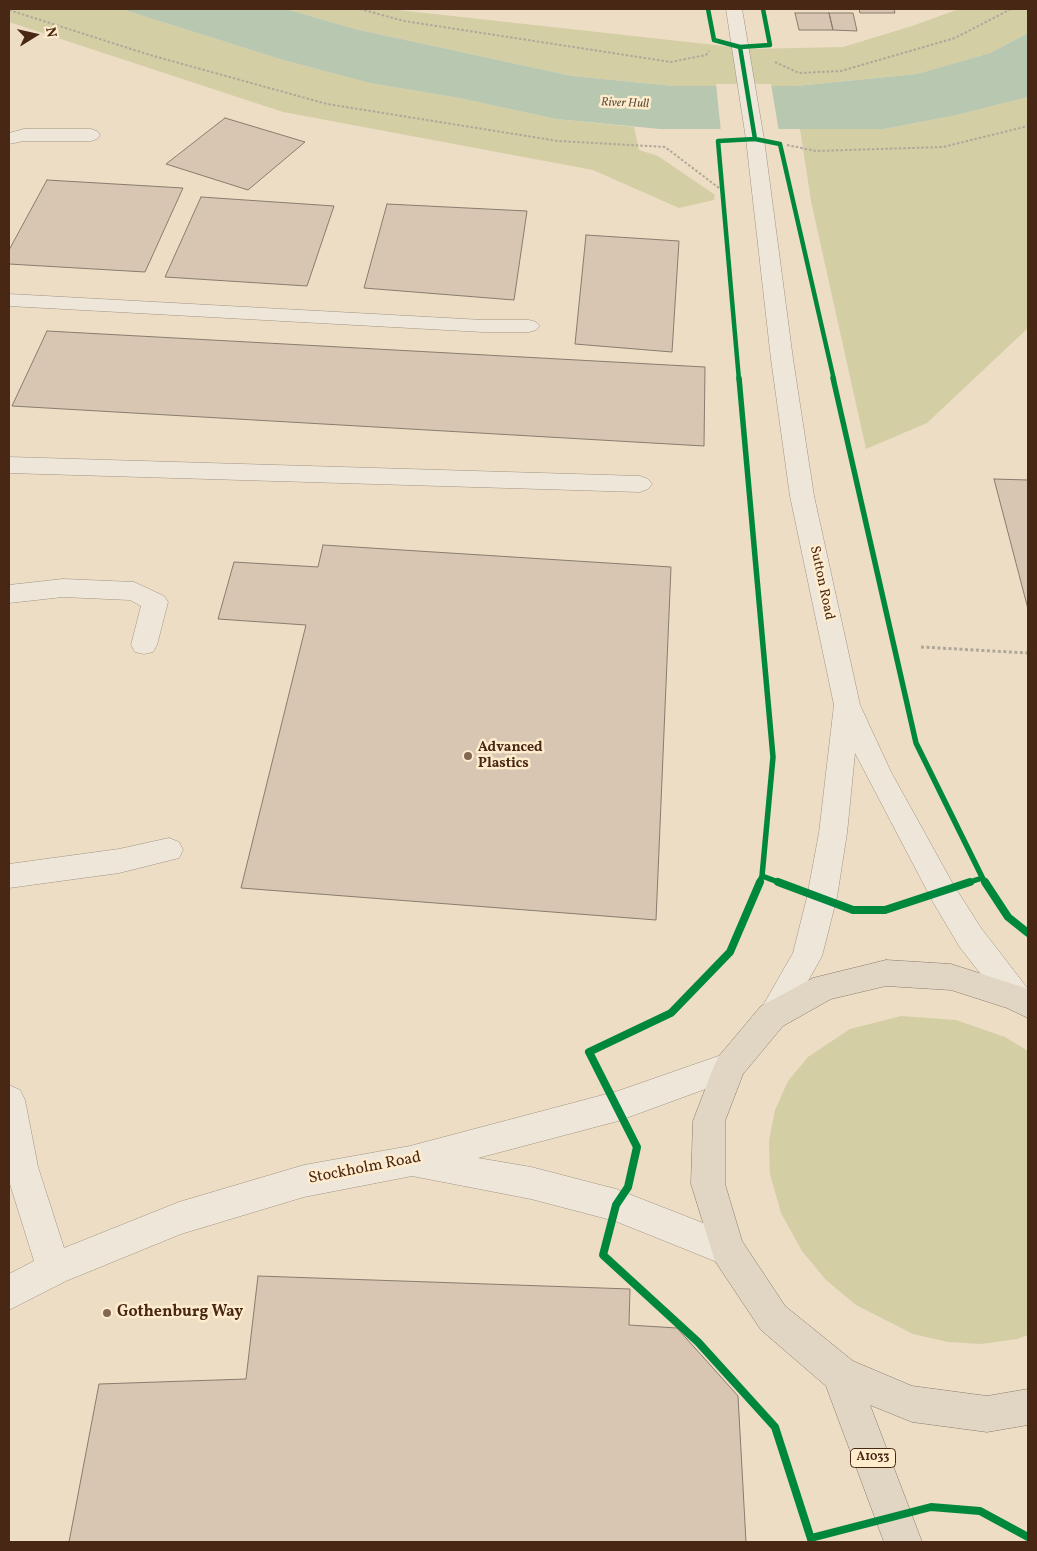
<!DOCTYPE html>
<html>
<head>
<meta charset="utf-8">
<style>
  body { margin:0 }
  #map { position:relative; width:1037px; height:1551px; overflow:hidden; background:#ecddc4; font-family:Vollkorn,serif }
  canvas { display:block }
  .frame { position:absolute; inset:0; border:10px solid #492715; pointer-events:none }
  .north { position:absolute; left:10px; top:10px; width:50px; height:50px; -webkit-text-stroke:4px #feeccd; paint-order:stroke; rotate:80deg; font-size:14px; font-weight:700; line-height:20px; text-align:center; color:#492715 }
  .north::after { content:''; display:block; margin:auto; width:18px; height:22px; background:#492715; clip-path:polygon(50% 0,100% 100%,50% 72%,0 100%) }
</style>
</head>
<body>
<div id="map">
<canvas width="1037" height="1551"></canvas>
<div class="frame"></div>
<div class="north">N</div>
</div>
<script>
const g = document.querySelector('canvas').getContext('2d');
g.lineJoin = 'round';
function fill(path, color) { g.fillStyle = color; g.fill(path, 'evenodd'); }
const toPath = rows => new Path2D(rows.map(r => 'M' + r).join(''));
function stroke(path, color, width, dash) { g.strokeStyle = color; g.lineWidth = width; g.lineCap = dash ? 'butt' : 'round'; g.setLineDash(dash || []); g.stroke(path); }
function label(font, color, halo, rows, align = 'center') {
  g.font = font + ' Vollkorn,serif'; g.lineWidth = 5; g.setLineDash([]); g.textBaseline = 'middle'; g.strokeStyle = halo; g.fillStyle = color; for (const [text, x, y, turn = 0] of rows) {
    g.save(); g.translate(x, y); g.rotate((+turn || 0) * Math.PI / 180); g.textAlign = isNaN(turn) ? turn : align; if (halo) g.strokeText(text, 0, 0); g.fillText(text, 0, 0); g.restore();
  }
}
fill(toPath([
  [9,9,121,9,283,60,370,83,459,98,556,119,634,127,639,150,658,156,715,195,714,200,679,208,593,170,283,112,9,22],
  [286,9,389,9,751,49,843,47,912,26,959,9,1028,9,1028,33,990,53,917,74,796,86,674,86,572,76,355,29],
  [1028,97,1028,328,927,423,866,449,811,201,800,129,884,129,957,115],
  [901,1016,956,1020,1005,1037,1028,1051,1028,1335,1017,1339,981,1344,948,1342,913,1334,856,1305,826,1280,802,1251,781,1213,770,1174,769,1141,775,1110,788,1081,808,1057,850,1029]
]), '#d4cea5');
fill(toPath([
  [121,9,286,9,355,29,572,76,674,86,796,86,917,74,990,53,1028,33,1028,97,957,115,884,129,660,129,556,119,459,98,370,83,283,60]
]), '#b8c7b0');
fill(toPath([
  [716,84,771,84,779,132,721,132]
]), '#ecddc4');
const building = toPath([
  [859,9,894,9,895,13,860,13,859,9],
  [795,13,829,13,833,30,799,30,795,13],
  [829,13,853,13,857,31,833,30,829,13],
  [225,118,305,142,248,190,166,164,225,118],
  [47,180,183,188,145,272,9,264,9,250,47,180],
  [201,197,334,206,307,286,165,277,201,197],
  [387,204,527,211,514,300,364,288,387,204],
  [586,235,679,241,672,352,575,344,586,235],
  [47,331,705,367,704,446,12,406,47,331],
  [994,479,1028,480,1028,609,994,479],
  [323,545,671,567,656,920,241,888,306,625,218,619,234,562,318,567,323,545],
  [258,1276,630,1289,629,1325,677,1328,738,1396,746,1542,69,1542,99,1384,246,1379,258,1276]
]);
fill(building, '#d8c5b2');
stroke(building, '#897c6d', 1);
const minor = toPath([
  [726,9,742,9,764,139,793,359,814,496,860,705,891,772,953,884,981,928,1028,989,1028,1007,1017,1011,1006,1007,959,946,933,902,855,753,847,833,837,897,822,956,783,1026,772,1030,761,1026,757,1016,793,953,807,897,819,833,834,705,790,496,771,359,746,139,726,9],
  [24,129,91,129,97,131,100,135,97,139,91,141,24,141,9,144,9,133,24,129],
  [9,294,483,320,529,320,536,322,540,326,536,330,529,332,483,332,9,306,9,294],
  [9,457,640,476,648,479,652,484,648,489,640,492,9,473,9,457],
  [63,579,134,582,164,596,168,602,157,645,153,652,144,654,135,652,131,645,141,606,130,600,63,597,9,603,9,585,63,579],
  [169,838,179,842,183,850,179,858,119,873,9,888,9,864,119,849,169,838],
  [730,1052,741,1056,746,1066,741,1076,618,1121,478,1158,531,1167,616,1189,739,1237,744,1249,739,1261,727,1266,615,1221,531,1199,412,1176,304,1197,181,1234,66,1281,9,1310,9,1274,34,1261,9,1181,9,1085,20,1090,25,1100,38,1167,64,1248,179,1202,304,1165,410,1146,618,1091,730,1052]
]);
const highway = toPath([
  [886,960,951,964,1028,989,1028,1018,1007,1008,951,990,886,986,831,999,783,1026,743,1074,725,1121,725,1184,742,1241,785,1306,853,1361,912,1386,987,1396,1028,1389,1028,1425,987,1432,912,1422,870,1405,922,1542,884,1542,826,1386,761,1330,715,1261,691,1184,693,1121,714,1066,719,1056,761,1006,813,978,886,960]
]);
stroke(minor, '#a19484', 1);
stroke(highway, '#897c6d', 1);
stroke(toPath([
  [360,9,404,21,671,62,706,55,709,51],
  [9,10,150,55,327,104,558,141,665,147,723,191],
  [775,62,799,73,841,71,955,38,1011,9],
  [787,145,816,151,943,147,1028,126]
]), '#b0a79b', 2, [2.5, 2]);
stroke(toPath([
  [921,647,1028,653]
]), '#b0a79b', 3, [3, 2.5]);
fill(minor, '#eee6d9');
fill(highway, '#e1d5c4');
stroke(toPath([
  [708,9,714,40,740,47,770,45,763,9],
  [740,47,755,139],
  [739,380,718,141,755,139,780,144,834,380]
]), '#00873e', 4.5);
stroke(toPath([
  [739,378,773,757,762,876,759,883],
  [833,378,916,743,985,883],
  [762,876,781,883],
  [967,883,982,878]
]), '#00873e', 5.5);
stroke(toPath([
  [760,882,730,952,671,1013,589,1052,637,1147,628,1187,616,1205,603,1255,698,1342,775,1427,812,1542],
  [778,882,853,910,885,910,970,882],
  [985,882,1008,917,1028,933],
  [811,1538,931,1507,980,1511,1028,1537]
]), '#00873e', 8);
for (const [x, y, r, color] of [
  [468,756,5,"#826752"],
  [107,1313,5,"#826752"]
]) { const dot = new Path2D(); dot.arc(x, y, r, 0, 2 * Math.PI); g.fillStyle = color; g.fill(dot); stroke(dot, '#feeccd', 2); }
label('italic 12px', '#5f4d3a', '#feeccd', [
  ["River Hull",625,104,2]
]);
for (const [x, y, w] of [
  [873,1458,45]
]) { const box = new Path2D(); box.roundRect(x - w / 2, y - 9.5, w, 19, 4); g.fillStyle = '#feeccd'; g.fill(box); stroke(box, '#492715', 1); }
label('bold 12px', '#492715', null, [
  ["A1033",873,1458]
]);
label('14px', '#492715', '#feeccd', [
  ["Sutton Road",821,583,78]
]);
label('bold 14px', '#492715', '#feeccd', [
  ["Advanced",478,748],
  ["Plastics",478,764]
], 'left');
label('16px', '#492715', '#feeccd', [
  ["Stockholm Road",365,1169,-11]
]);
label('bold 16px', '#492715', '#feeccd', [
  ["Gothenburg Way",117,1313]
], 'left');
</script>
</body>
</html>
